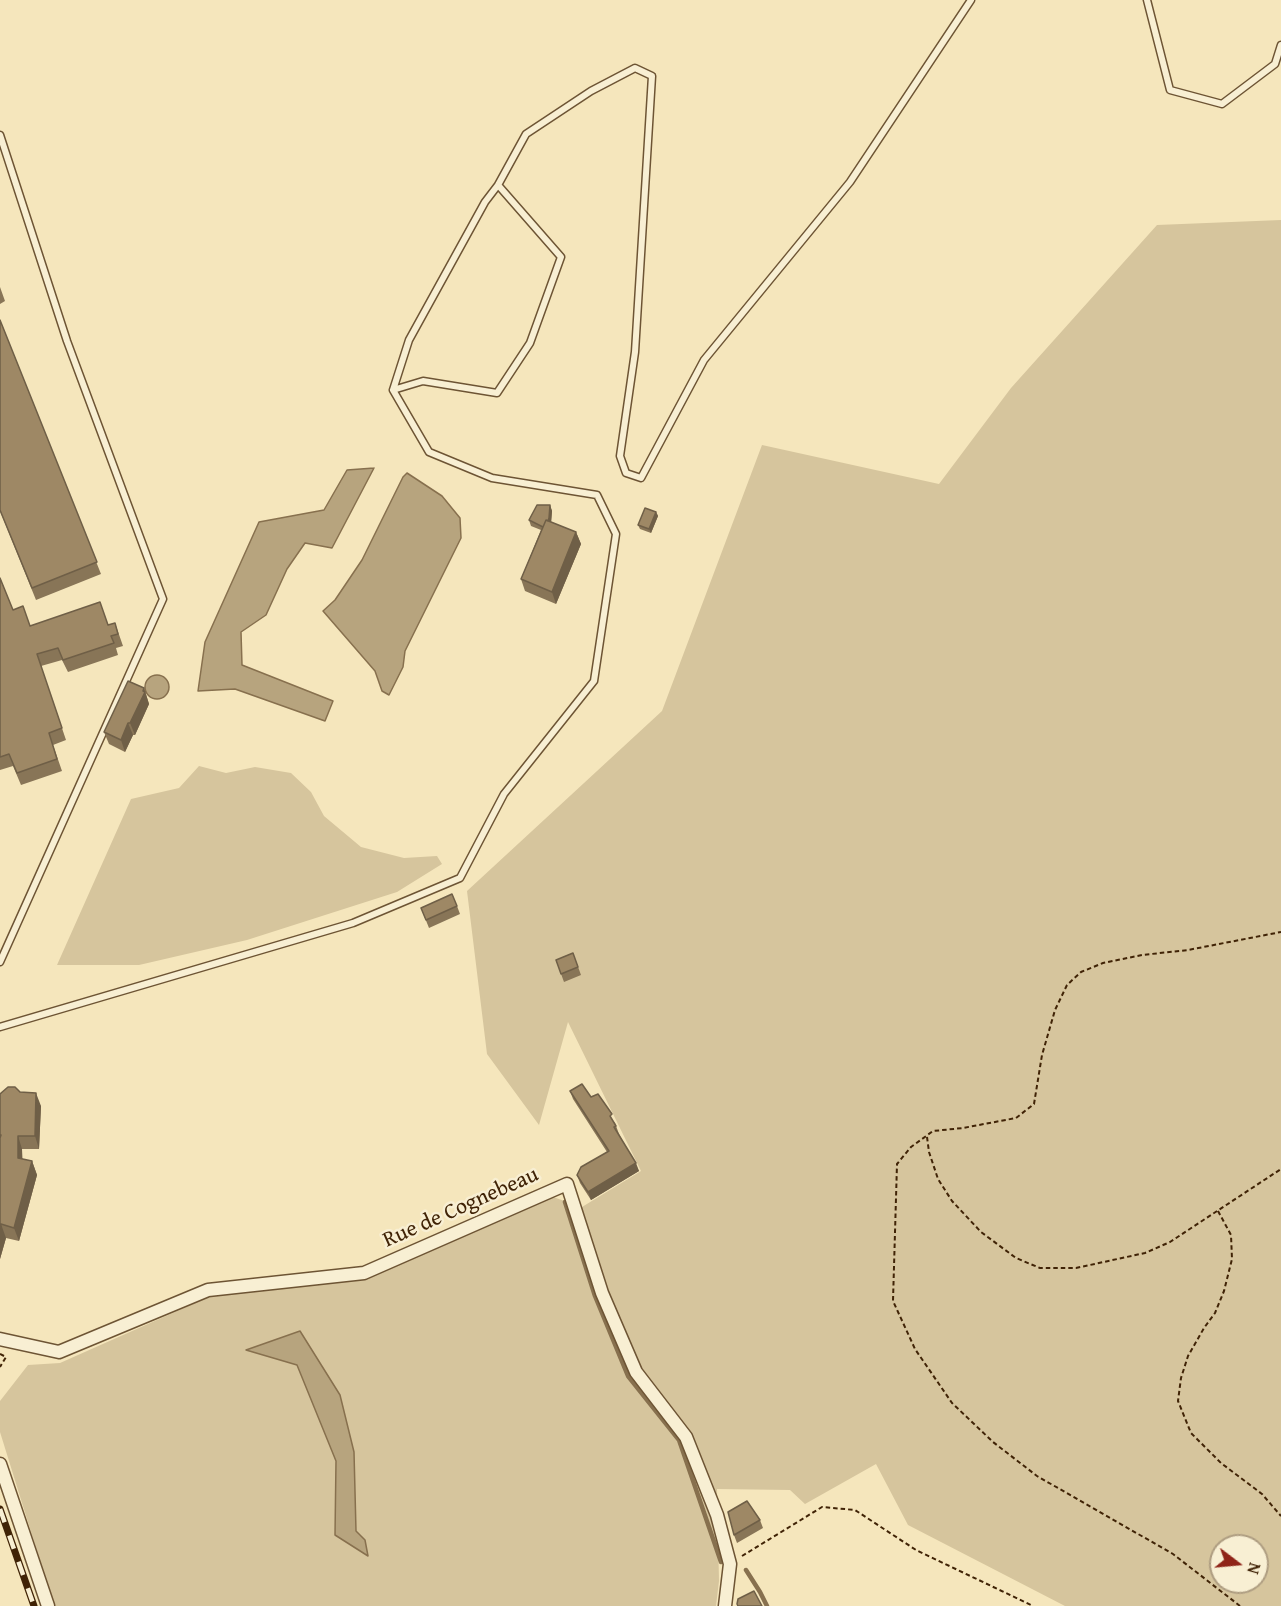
<!DOCTYPE html>
<html>
<head>
<meta charset="utf-8">
<style>
  body { margin:0 }
  #map { position:relative; width:1281px; height:1606px; overflow:hidden; background:#f5e6bc; font-family:"Gentium Book Plus",serif }
  canvas { display:block }
  .north { position:absolute; left:1209px; top:1534px; width:60px; height:60px; box-sizing:border-box; background:#f8efd3; border:2px solid #ae9d81; border-radius:50%; rotate:106deg; font-size:16px; font-weight:700; line-height:24px; text-align:center; color:#402306 }
  .north::after { content:''; display:block; margin:auto; width:21px; height:27px; background:#8f2418; clip-path:polygon(50% 0,100% 100%,50% 72%,0 100%) }
</style>
</head>
<body>
<div id="map">
<canvas width="1281" height="1606"></canvas>
<div class="north">N</div>
</div>
<script>
const g = document.querySelector('canvas').getContext('2d');
g.lineJoin = 'round';
function fill(path, color) { g.fillStyle = color; g.fill(path, 'evenodd'); }
const toPath = rows => new Path2D(rows.map(r => 'M' + r).join(''));
function stroke(path, color, width, dash) { g.strokeStyle = color; g.lineWidth = width; g.lineCap = dash ? 'butt' : 'round'; g.setLineDash(dash || []); g.stroke(path); }
function label(font, color, halo, rows, align = 'center') {
  g.font = font + ' "Gentium Book Plus",serif'; g.lineWidth = 5; g.setLineDash([]); g.textBaseline = 'middle'; g.strokeStyle = halo; g.fillStyle = color; for (const [text, x, y, turn = 0] of rows) {
    g.save(); g.translate(x, y); g.rotate((+turn || 0) * Math.PI / 180); g.textAlign = isNaN(turn) ? turn : align; if (halo) g.strokeText(text, 0, 0); g.fillText(text, 0, 0); g.restore();
  }
}
fill(toPath([
  [1281,220,1281,1606,1065,1606,908,1525,876,1464,805,1504,790,1490,717,1489,719,1581,716,1606,54,1606,0,1432,0,1401,28,1365,60,1363,211,1296,366,1278,553,1197,582,1207,641,1171,568,1022,539,1125,487,1054,467,891,662,711,762,445,939,484,1011,388,1157,225],
  [1221,1546,1257,1546,1257,1582,1221,1582],
  [199,766,226,773,255,767,291,773,311,792,324,816,361,847,404,858,437,856,442,864,397,892,247,940,139,965,57,965,131,799,179,788]
]), '#d6c59d');
const water = toPath([
  [374,468,332,548,305,543,287,569,266,615,241,632,242,665,333,701,325,721,235,689,198,691,205,642,259,522,324,510,347,470,374,468],
  [407,473,442,496,460,518,461,538,405,651,403,667,389,695,382,691,375,671,323,611,335,600,362,560,403,477,407,473],
  '145 687a12 12 0 1 1 24 0a12 12 0 1 1-24 0Z',
  [300,1331,340,1395,354,1452,356,1531,365,1540,368,1556,335,1535,336,1461,297,1365,246,1350,300,1331]
]);
fill(water, '#b7a47e');
stroke(water, '#87704e', 1.5);
stroke(toPath([
  [565,1202,595,1296,628,1376,679,1440,721,1562],
  [746,1570,760,1592,767,1606]
]), '#87704e', 4.5);
const lane = toPath([
  [1147,0,1170,90,1222,104,1275,64,1281,45],
  [0,135,67,341,163,599,0,962],
  [393,390,409,340,485,202,498,185],
  [0,1027,353,923,460,878,504,794,594,681,616,534,597,495,492,478,429,452,393,390,423,381,497,393,530,343,561,257,498,185,526,134,591,91,635,68,652,76,635,352,620,456,626,473,641,478,704,360,850,182,971,0]
]);
const street = toPath([
  [0,1339,59,1352,208,1290,364,1273,567,1184,602,1293,636,1372,686,1437,717,1515,730,1564,725,1606],
  [0,1464,48,1606]
]);
stroke(lane, '#6d5434', 9);
stroke(street, '#6d5434', 15);
stroke(toPath([
  [927,1137,929,1152,938,1179,952,1201,981,1232,1016,1258,1040,1268,1076,1268,1145,1253,1170,1242,1281,1169],
  [1218,1211,1231,1235,1232,1259,1224,1291,1215,1313,1204,1328,1188,1356,1181,1378,1178,1401,1191,1433,1221,1463,1262,1494,1281,1516],
  [0,1354,6,1357,0,1367],
  [742,1556,822,1507,855,1510,916,1550,1033,1606],
  [1240,1606,1173,1554,1037,1476,993,1442,952,1403,915,1349,893,1301,897,1164,911,1147,933,1131,963,1128,1016,1118,1034,1104,1042,1055,1055,1010,1067,985,1081,972,1103,963,1142,955,1188,950,1281,932]
]), '#402306', 2, [4.5, 3]);
stroke(lane, '#f8efd3', 6);
stroke(street, '#f8efd3', 12);
const rail = toPath([
  [0,1509,34,1606]
]);
stroke(rail, '#402306', 7);
stroke(rail, '#f8efd3', 4.5, [14]);
fill(toPath([
  [0,287,5,301,0,304],
  [0,320,101,574,36,600,0,511],
  [550,505,552,511,551,522,576,532,581,544,556,604,525,591,521,579,541,530,531,526,529,520],
  [656,512,658,516,651,533,640,529,638,525],
  [0,578,13,610,30,626,108,625,115,623,123,646,116,648,118,655,68,672,62,660,41,666,66,740,53,745,62,771,21,785,13,766,0,770],
  [144,688,149,704,135,735,133,735,125,752,109,744,104,732],
  [457,906,460,914,429,928,421,908],
  [573,953,581,975,564,982,556,960],
  [570,1091,591,1097,615,1123,619,1134,639,1171,591,1200,580,1183,577,1175,607,1152,573,1099],
  [20,1092,41,1106,39,1149,22,1149,22,1159,32,1161,37,1175,19,1241,6,1238,0,1259,0,1094],
  [760,1520,763,1528,737,1543,734,1535]
]), '#887557');
fill(toPath([
  [550,505,552,511,551,524,545,528],
  [656,512,658,516,651,533,649,529],
  [576,532,581,544,556,604,552,592],
  [144,688,149,704,135,735,130,723],
  [128,723,133,735,125,752,121,740],
  [36,1093,41,1106,39,1149,35,1136],
  [18,1136,22,1149,23,1171,18,1158],
  [32,1161,37,1175,19,1241,14,1228],
  [636,1163,639,1171,591,1200,588,1192],
  [1,1224,6,1238,0,1259,0,1228]
]), '#6f5f47');
const building = toPath([
  [0,320,97,562,32,588,0,510,0,320],
  [537,505,550,505,549,518,548,521,546,520,543,527,529,520,537,505],
  [645,508,656,512,649,529,638,525,645,508],
  [546,520,576,532,552,592,521,579,546,520],
  [0,578,13,610,23,606,30,626,100,602,108,625,115,623,118,634,111,636,114,643,63,660,58,648,37,654,62,728,49,733,57,759,17,773,9,754,0,757,0,578],
  [128,681,144,688,143,691,145,692,130,723,128,723,121,740,104,732,128,681],
  [452,894,457,906,426,920,421,908,452,894],
  [573,953,578,967,561,974,556,960,573,953],
  [582,1084,591,1097,598,1094,612,1114,610,1116,616,1126,614,1127,636,1163,588,1192,577,1175,581,1167,609,1151,570,1091,582,1084],
  [8,1087,15,1087,20,1092,36,1093,35,1136,18,1136,18,1158,32,1161,14,1228,1,1224,0,1228,0,1138,1,1135,0,1135,0,1094,8,1087],
  [747,1501,760,1520,734,1535,728,1512,747,1501],
  [754,1591,762,1606,738,1606,737,1604,738,1599,754,1591]
]);
fill(building, '#9e8865');
stroke(building, '#6f5f47', 1.5);
label('22px', '#402306', '#f8efd3', [
  ["Rue de Cognebeau",461,1208,-24]
]);
</script>
</body>
</html>
